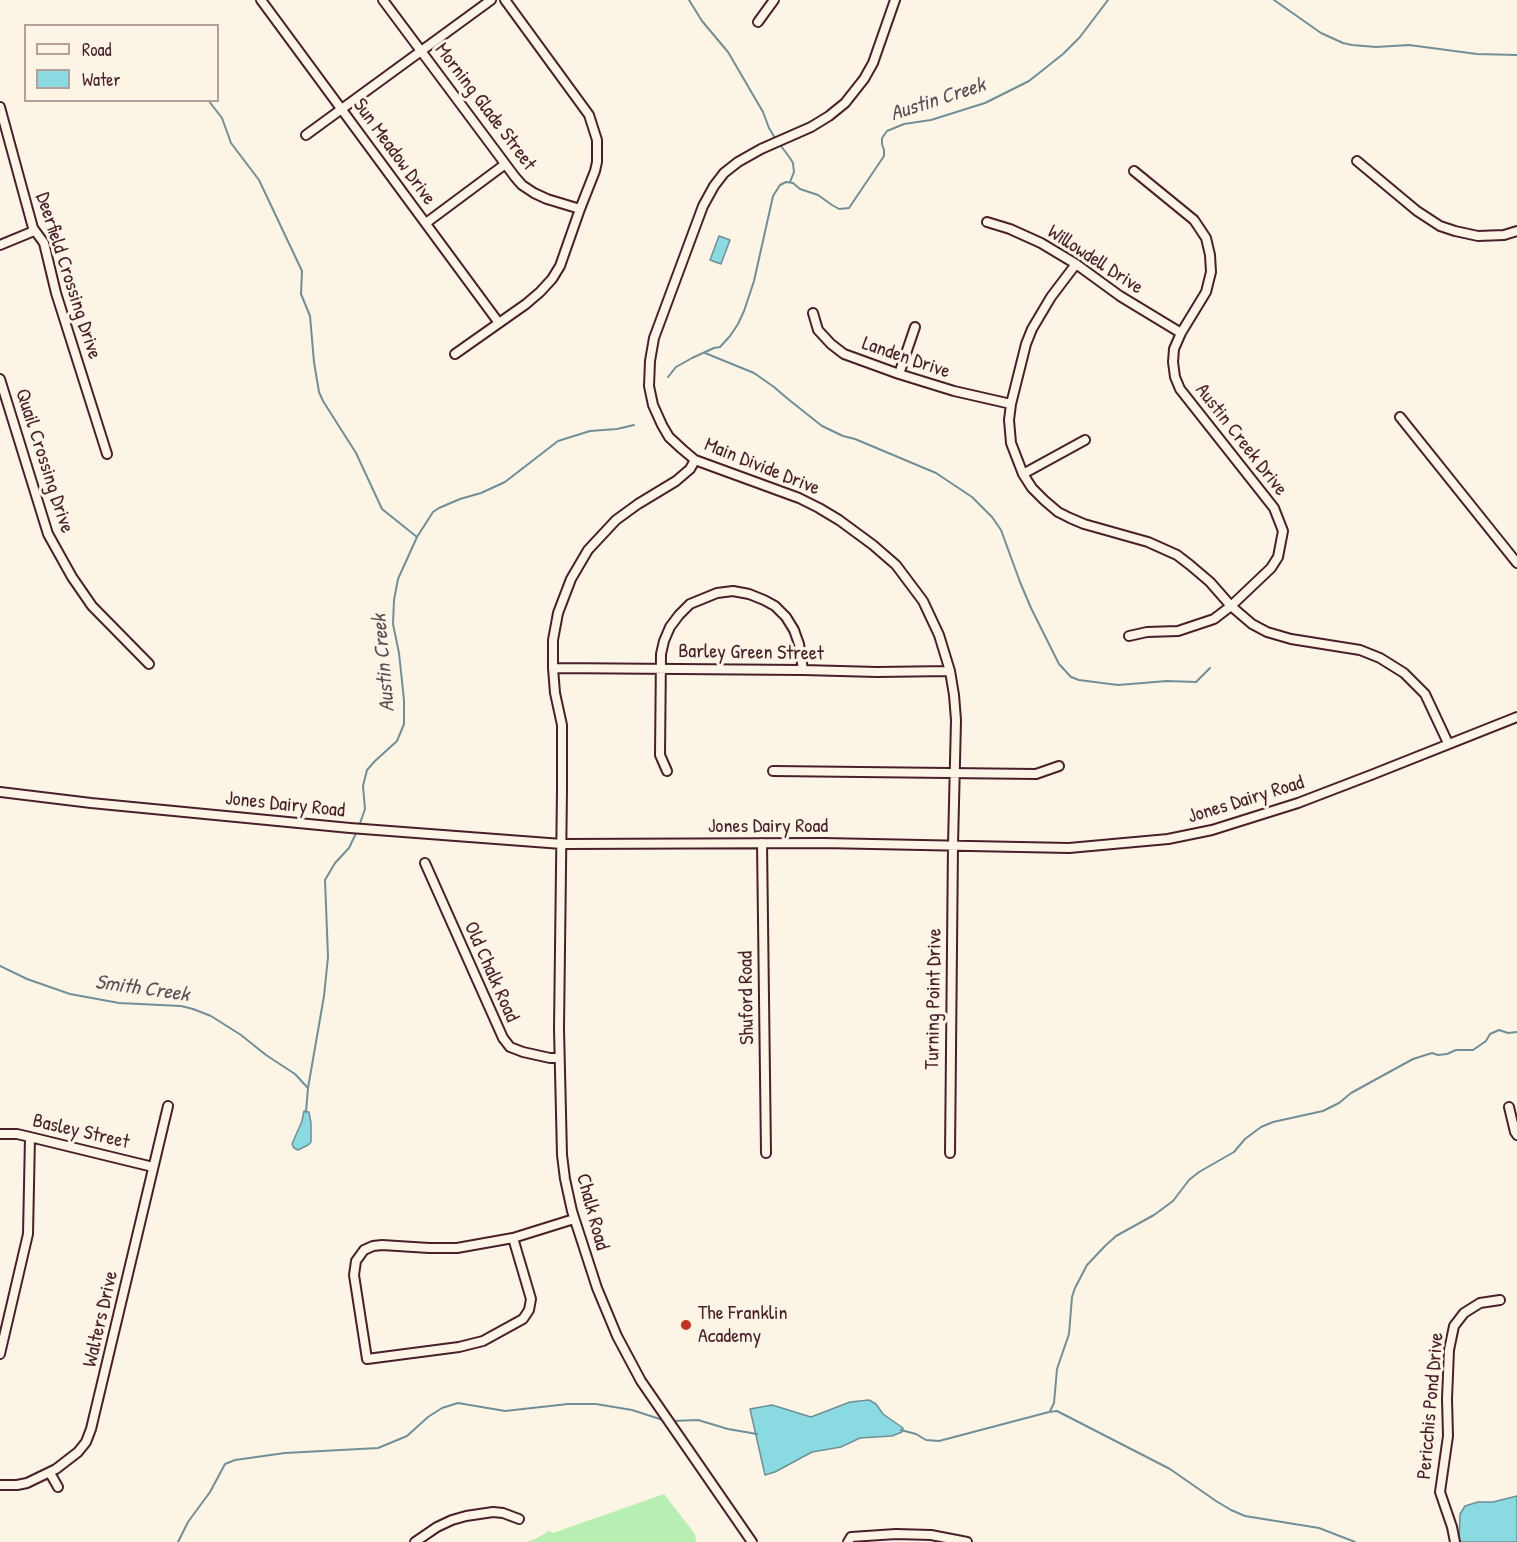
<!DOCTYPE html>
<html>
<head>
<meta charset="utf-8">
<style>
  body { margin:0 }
  #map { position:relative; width:1517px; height:1542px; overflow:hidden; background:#fcf5e5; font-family:"Patrick Hand",sans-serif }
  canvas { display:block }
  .legend { position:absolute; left:24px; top:24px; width:195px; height:78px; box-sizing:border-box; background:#fcf5e5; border:2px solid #b59f9b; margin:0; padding:8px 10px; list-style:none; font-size:18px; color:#4a1f2b }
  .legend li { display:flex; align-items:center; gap:12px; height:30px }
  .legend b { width:30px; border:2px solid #b59f9b }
</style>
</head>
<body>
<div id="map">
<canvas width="1517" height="1542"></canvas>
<ul class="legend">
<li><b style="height:8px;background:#fcf5e5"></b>Road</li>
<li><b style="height:16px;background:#89dae1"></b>Water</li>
</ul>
</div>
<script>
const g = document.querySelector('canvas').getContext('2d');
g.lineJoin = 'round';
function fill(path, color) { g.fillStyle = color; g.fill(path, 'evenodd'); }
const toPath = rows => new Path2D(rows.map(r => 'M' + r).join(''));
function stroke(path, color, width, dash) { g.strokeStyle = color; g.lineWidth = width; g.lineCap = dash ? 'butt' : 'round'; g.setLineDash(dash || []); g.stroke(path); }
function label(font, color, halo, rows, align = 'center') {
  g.font = font + ' "Patrick Hand",sans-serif'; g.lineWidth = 6; g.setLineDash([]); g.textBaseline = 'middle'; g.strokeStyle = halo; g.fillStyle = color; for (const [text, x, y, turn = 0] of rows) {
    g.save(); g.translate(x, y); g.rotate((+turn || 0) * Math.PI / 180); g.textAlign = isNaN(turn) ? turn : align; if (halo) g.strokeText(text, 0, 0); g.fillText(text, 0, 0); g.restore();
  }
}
fill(toPath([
  [664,1494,695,1534,696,1542,527,1542,539,1537,549,1531,553,1533]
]), '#b7eeb1');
const water = toPath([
  [719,236,730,240,721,264,710,260,719,236],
  [304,1111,309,1112,311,1123,311,1142,308,1145,298,1150,294,1148,292,1144,302,1121,304,1111],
  [869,1400,876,1404,883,1414,903,1428,902,1432,892,1436,860,1438,841,1447,812,1452,775,1472,765,1475,750,1409,772,1405,811,1417,850,1402,869,1400],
  [1517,1496,1517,1542,1459,1542,1460,1514,1465,1506,1478,1502,1493,1502,1517,1496]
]);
fill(water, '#89dae1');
stroke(water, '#708f98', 1.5);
stroke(toPath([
  [689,0,702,21,728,52,763,112,769,128,775,138,790,158,793,163,794,172,790,182],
  [1274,0,1321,33,1343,43,1352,45,1376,47,1409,45,1477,54,1517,55],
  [208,100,222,118,231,143,259,180,302,271,301,294,310,316,314,362,319,392,323,401,356,453,382,509,417,537],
  [705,353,754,373,774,387,788,399,822,426,843,436,855,439,936,473,972,497,992,517,1001,530,1020,582,1031,608,1059,664,1071,677,1079,680,1118,685,1167,681,1196,682,1210,668],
  [668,377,676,367,692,358,714,348,720,347,730,336,738,324,744,311,754,281,773,196,780,185,786,182,793,183,800,189,818,195,832,205,839,209,849,208,884,156,884,150,882,144,882,138,887,131,904,124,931,120,985,103,1029,81,1063,54,1080,37,1108,0],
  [0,966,27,979,70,994,119,1003,181,1006,193,1009,211,1016,241,1035,266,1055,295,1074,307,1087],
  [306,1112,308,1088,324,996,328,957,325,880,335,863,349,848,358,829,365,809,363,786,367,770,375,761,397,741,404,724,404,700,399,653,393,624,394,600,398,579,417,537,433,512,439,508,460,499,481,493,505,482,558,441,590,431,617,429,634,425],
  [1050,1411,1054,1403,1057,1369,1069,1334,1072,1297,1075,1288,1087,1265,1105,1246,1116,1236,1154,1215,1173,1201,1189,1180,1199,1172,1234,1152,1245,1139,1261,1127,1273,1122,1323,1111,1339,1103,1351,1093,1413,1059,1432,1053,1438,1055,1447,1054,1456,1050,1473,1050,1486,1041,1490,1034,1499,1030,1508,1033,1517,1032],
  [672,1421,698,1420,728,1429,757,1434],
  [901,1430,916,1434,926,1440,939,1441,1049,1412,1057,1411,1170,1469,1216,1501,1231,1510,1245,1516,1319,1528,1355,1542],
  [178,1542,188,1522,210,1492,225,1464,235,1460,285,1453,378,1448,407,1436,428,1417,442,1408,458,1403,505,1411,568,1404,596,1404,632,1410,666,1421]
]), '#708f98', 2);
const minor = toPath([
  [261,0,499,323],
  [383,0,515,177,522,185,534,193,547,199,580,209],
  [895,0,873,63,864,79,845,103,829,116,811,127,761,149,738,162,724,173,714,186,703,206,654,338,650,361,649,386,653,405,662,425,669,437,682,449,695,460,799,498,819,508,839,520,873,545,896,565,923,601,939,635,950,671,954,695,956,720,953,845,950,1153],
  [758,22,774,0],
  [0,107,33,228,44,243,56,293,107,454],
  [306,135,491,0],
  [1357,161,1417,211,1440,226,1455,231,1478,236,1504,235,1517,231],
  [987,222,1010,229,1041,243,1076,264,1120,296,1181,333],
  [426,223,504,165],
  [0,245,34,231],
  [1076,264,1051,297,1032,329,1026,344,1011,404,1009,420,1011,443,1023,474,1032,488,1044,500,1058,512,1070,518,1084,524,1148,542,1177,555,1190,565,1210,582,1231,606,1252,624,1267,632,1291,639,1360,650,1380,658,1404,673,1425,694,1448,743],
  [813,313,818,330,831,344,844,354,899,374,954,391,1011,404],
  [455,354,526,304,540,292,552,279,560,266,580,209,595,171,597,162,597,140,589,115,505,0],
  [899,374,915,327],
  [0,379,48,534,72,577,92,606,149,664],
  [1400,417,1517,563],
  [695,460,690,469,676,481,638,504,616,520,588,550,571,579,558,613,553,640,553,668,555,693,562,725,562,789,559,1029,562,1155,565,1179,572,1211,597,1288,617,1336,641,1381,752,1542],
  [1023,474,1085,440],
  [1129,636,1147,632,1178,631,1214,619,1231,606,1271,568,1278,557,1283,531,1274,508,1180,389,1175,377,1173,362,1174,349,1181,333,1206,292,1211,272,1210,255,1206,238,1194,220,1134,171],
  [553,668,803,670,877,672,950,671],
  [667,771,660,755,661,654,664,641,670,627,679,615,690,604,717,593,733,591,749,594,764,600,775,606,786,617,794,630,799,644,803,670],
  [773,771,1036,774,1059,766],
  [0,792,91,803,350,828,562,844,823,843,1069,848,1168,839,1212,830,1298,803,1371,775,1517,717],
  [762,843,766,1153],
  [425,863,503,1038,510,1047,523,1052,550,1058,559,1058],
  [1509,1107,1515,1132,1517,1135],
  [0,1134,17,1134,30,1137,153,1167],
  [513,1238,457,1248,429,1248,382,1245,373,1246,364,1250,356,1261,354,1275,367,1359,459,1347,483,1341,523,1319,529,1310,531,1299,513,1238,574,1219],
  [0,1354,28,1234,30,1137],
  [50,1473,58,1487],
  [0,1485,17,1485,27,1483,56,1469,78,1452,86,1442,91,1429,168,1106],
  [415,1542,437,1527,452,1520,466,1516,493,1512,503,1513,519,1519],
  [848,1542,851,1537,896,1534,931,1535,967,1542],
  [1455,1542,1452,1527,1440,1492,1448,1436,1447,1399,1449,1350,1454,1326,1464,1313,1480,1303,1500,1300]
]);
stroke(minor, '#4a1f2b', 12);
stroke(minor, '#fcf5e5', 8);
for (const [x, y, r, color] of [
  [686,1325,6,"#c8321e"]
]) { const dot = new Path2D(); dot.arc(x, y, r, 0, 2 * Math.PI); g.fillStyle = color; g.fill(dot); stroke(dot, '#fcf5e5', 2); }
label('20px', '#4a1f2b', '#fcf5e5', [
  ["Morning Glade Street",485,107,53],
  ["Sun Meadow Drive",394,152,54],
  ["Willowdell Drive",1095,260,33],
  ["Deerfield Crossing Drive",68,276,72],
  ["Landen Drive",906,358,19],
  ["Austin Creek Drive",1241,440,52],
  ["Quail Crossing Drive",44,461,72],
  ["Main Divide Drive",762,467,22],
  ["Barley Green Street",751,653,1],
  ["Jones Dairy Road",1246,800,-17],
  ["Jones Dairy Road",285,805,6],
  ["Jones Dairy Road",768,827],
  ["Old Chalk Road",491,972,66],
  ["Shuford Road",747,998,-91],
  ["Turning Point Drive",934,999,-89],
  ["Basley Street",81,1132,13],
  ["Chalk Road",592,1212,75],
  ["Walters Drive",101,1319,-77],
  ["Pericchis Pond Drive",1431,1406,-85]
]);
label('20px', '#4a1f2b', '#fcf5e5', [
  ["The Franklin",698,1314],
  ["Academy",698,1337]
], 'left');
label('italic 21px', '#5a4e58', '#fcf5e5', [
  ["Austin Creek",938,100,-18],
  ["Austin Creek",384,663,-95],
  ["Smith Creek",142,989,8]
]);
</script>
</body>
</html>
